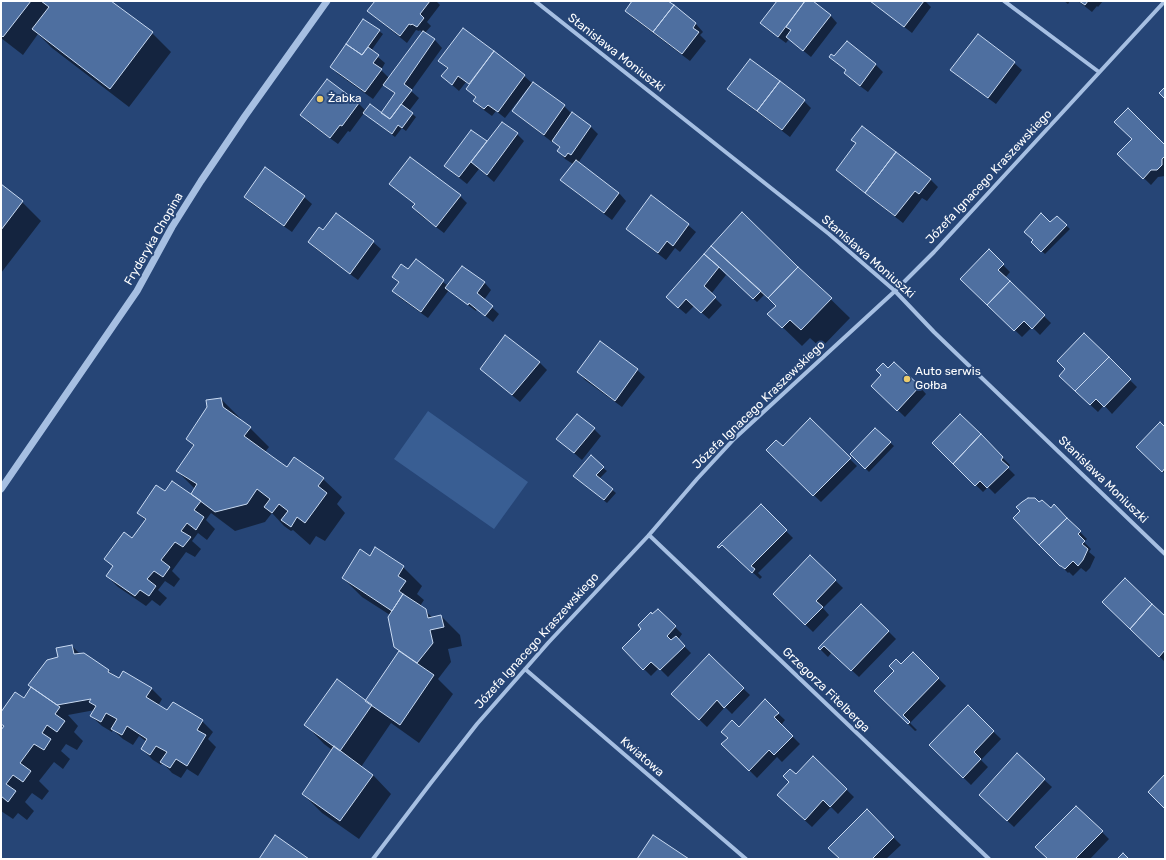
<!DOCTYPE html>
<html>
<head>
<meta charset="utf-8">
<style>
  body { margin:0 }
  #map { position:relative; width:1166px; height:860px; overflow:hidden; background:#264576; font-family:Rubik,sans-serif }
  canvas { display:block }
  .frame { position:absolute; inset:0; border:2px solid #fff; pointer-events:none }
</style>
</head>
<body>
<div id="map">
<canvas width="1166" height="860"></canvas>
<div class="frame"></div>
</div>
<script>
const g = document.querySelector('canvas').getContext('2d');
g.lineJoin = 'round';
function fill(path, color) { g.fillStyle = color; g.fill(path, 'evenodd'); }
const toPath = rows => new Path2D(rows.map(r => 'M' + r).join(''));
function stroke(path, color, width, dash) { g.strokeStyle = color; g.lineWidth = width; g.lineCap = dash ? 'butt' : 'round'; g.setLineDash(dash || []); g.stroke(path); }
function label(font, color, halo, rows, align = 'center') {
  g.font = font + ' Rubik,sans-serif'; g.lineWidth = 4; g.setLineDash([]); g.textBaseline = 'middle'; g.strokeStyle = halo; g.fillStyle = color; for (const [text, x, y, turn = 0] of rows) {
    g.save(); g.translate(x, y); g.rotate((+turn || 0) * Math.PI / 180); g.textAlign = isNaN(turn) ? turn : align; if (halo) g.strokeText(text, 0, 0); g.fillText(text, 0, 0); g.restore();
  }
}
fill(toPath([
  [428,411,528,482,494,529,394,459]
]), '#395e93');
fill(toPath([
  [1,1,110,1,152,33,171,52,129,107,52,48,38,34,23,55,1,38],
  [376,1,436,1,440,5,427,22,431,26,425,33,435,40,442,48,411,91,419,98,409,111,416,117,406,131,402,128,395,137,364,113,350,132,348,131,338,144,309,123,302,115,327,81,359,104,366,111,381,114,395,94,384,84,373,99,338,74,331,67,379,31,383,34,371,51,385,63,381,70,389,78,423,33,420,30,419,31,416,30,407,43,376,18,368,11],
  [634,1,666,1,696,24,703,32,700,35,706,41,690,61,633,18,626,11],
  [778,1,812,1,830,15,837,23,811,57,789,39,786,43,768,30,761,23],
  [871,1,925,1,931,7,912,33],
  [1064,1,1070,1,1068,4],
  [1078,1,1103,1,1098,7,1097,6,1092,12],
  [463,29,524,76,533,84,564,106,572,114,591,127,598,134,578,163,619,193,626,201,612,220,569,187,562,180,573,164,565,159,558,151,560,148,553,141,552,142,521,118,514,111,529,89,528,88,505,118,496,111,492,116,481,108,474,101,476,98,467,89,470,85,466,82,459,91,442,76,448,69,439,61],
  [847,42,876,65,883,72,868,92,853,81,845,73,847,71,830,57,835,57],
  [751,60,804,101,811,108,790,137,736,96,729,89],
  [1014,63,1022,70,996,104,959,77,952,70],
  [502,124,517,134,524,141,494,182,479,169,467,184,453,173,446,166,472,131,488,143],
  [862,127,931,180,938,187,927,201,922,198,903,223,844,177,837,169,856,144,853,140],
  [1165,146,1165,176,1158,177,1151,185,1119,154],
  [390,184,460,196,467,203,444,233,420,215,413,207,415,204,398,191],
  [1,185,22,202,41,221,1,273],
  [245,197,304,197,312,204,292,232,252,204],
  [742,213,850,318,821,348,810,338,802,346,769,314,777,307,764,295,757,302,720,267,719,268,726,275,711,294,722,305,709,319,694,306,686,314,674,304],
  [336,214,373,242,381,249,358,280,316,249,309,242,323,231],
  [1057,217,1070,229,1045,254,1036,246,1050,224],
  [688,225,696,232,680,252,675,248,666,260,635,236,627,229],
  [989,251,1010,272,1005,278,1051,323,1040,335,1032,327,1022,337,962,279],
  [416,260,448,286,484,282,491,290,484,300,499,314,493,322,477,309,476,311,454,295,449,290,428,318,400,298,393,291,399,283,394,277,408,271],
  [1084,335,1137,387,1112,414,1104,405,1098,412,1067,383,1066,369],
  [539,362,547,370,520,402,481,369],
  [888,369,919,386,926,394,905,417,880,393,882,375],
  [637,370,645,377,622,407,585,380,578,372],
  [221,399,240,418,240,421,250,428,269,447,265,452,287,468,323,479,342,497,337,504,345,513,325,541,316,536,310,545,293,530,291,531,284,526,272,513,265,522,235,531,211,513,206,520,215,529,207,540,198,533,192,541,201,549,195,557,186,552,172,571,180,579,174,587,165,581,158,590,167,598,160,606,152,600,146,606,118,587,107,576,114,567,106,559,132,539,146,521,138,513,166,492,195,498,195,489,177,471,194,446,187,439],
  [960,416,1010,465,1008,468,1015,475,995,494,988,487,983,492,933,443],
  [810,420,857,466,821,502,767,450,783,448],
  [1165,428,1165,474,1137,447],
  [594,429,601,436,582,460,558,439],
  [875,429,894,446,869,472,851,454],
  [603,468,607,471,599,479,616,493,607,503,574,476],
  [1039,504,1051,509,1054,506,1087,539,1084,542,1091,549,1089,552,1095,557,1090,568,1086,572,1081,568,1073,576,1069,572,1068,573,1014,518],
  [761,506,793,538,758,573,762,577,760,579,729,551],
  [810,556,843,588,823,608,829,615,813,632,774,594],
  [370,557,403,567,422,586,417,594,424,600,420,606,433,618,441,616,460,635,462,646,448,649,451,662,438,679,453,694,419,743,391,723,361,767,373,775,391,794,359,839,322,813,303,794,332,750,324,744,306,725,365,702,400,651,395,647,390,615,362,597,343,578],
  [1104,602,1165,617,1165,662],
  [862,605,896,639,859,677,832,652,828,657,819,648],
  [658,610,682,634,678,640,691,653,668,677,659,668,651,676,623,648,643,629,652,616],
  [72,646,80,654,109,671,115,677,151,688,162,699,158,706,168,712,202,721,213,732,208,739,216,747,198,776,187,769,181,778,172,773,163,763,161,765,153,760,142,749,147,742,139,736,133,745,123,739,113,730,112,732,102,726,91,716,95,710,68,715,78,726,74,732,83,741,77,750,66,744,61,751,70,759,63,769,54,762,39,781,49,791,42,800,32,793,25,802,34,811,27,820,18,813,13,819,1,811,1,732,4,727,1,724,1,714,24,699,59,658],
  [913,654,946,686,910,723,917,730,915,731,875,691],
  [709,656,750,695,732,714,725,707,707,727,680,701],
  [765,701,785,720,781,725,800,744,782,762,777,757,757,778,723,744],
  [968,707,1001,739,981,760,988,767,971,785,930,745],
  [1017,755,1052,787,1014,827,987,802],
  [813,757,854,797,838,814,831,807,812,827,785,802],
  [867,811,901,845,886,859,841,859],
  [1102,832,1109,839,1090,859,1049,859]
]), '#0007');
const building = toPath([
  [1,1,31,1,3,37,1,35,1,1],
  [41,1,111,1,153,32,110,89,32,29,49,7,41,1],
  [375,1,430,1,420,14,424,18,417,27,412,24,411,25,409,24,400,36,367,11,375,1],
  [632,1,668,1,674,5,653,32,625,11,632,1],
  [777,1,805,1,778,37,760,23,777,1],
  [805,1,813,1,831,15,803,51,786,37,791,30,786,27,805,1],
  [870,1,924,1,904,27,870,1],
  [1079,1,1088,1,1085,5,1079,1],
  [674,5,696,23,693,28,699,32,682,54,653,32,674,5],
  [363,19,380,30,362,55,346,44,363,19],
  [463,28,494,51,469,84,458,76,452,85,441,76,448,68,438,61,463,28],
  [423,31,435,39,404,84,412,90,390,119,381,113,395,93,383,85,423,31],
  [978,34,1015,62,988,98,950,70,978,34],
  [847,41,876,64,860,86,844,73,846,70,829,57,831,54,834,56,847,41],
  [346,44,362,55,368,47,379,55,373,63,382,69,365,92,330,67,346,44],
  [494,51,525,75,498,112,488,105,484,109,473,101,476,97,466,89,494,51],
  [750,59,780,81,757,111,727,89,750,59],
  [327,79,359,103,342,126,340,125,330,138,300,115,327,79],
  [780,81,805,100,782,130,757,111,780,81],
  [533,82,565,105,544,135,512,111,533,82],
  [1165,87,1165,99,1159,93,1165,87],
  [370,104,390,119,401,104,413,113,402,128,398,125,392,134,363,113,370,104],
  [1128,108,1165,145,1165,156,1162,159,1162,165,1157,170,1151,170,1143,179,1117,154,1132,139,1114,122,1128,108],
  [572,112,591,126,571,155,568,153,565,157,557,151,560,147,552,141,572,112],
  [502,122,518,133,487,175,471,162,502,122],
  [862,126,896,152,865,193,836,170,856,143,851,140,862,126],
  [471,130,487,141,459,177,444,166,471,130],
  [896,152,931,179,919,194,915,191,895,216,865,193,896,152],
  [410,157,461,195,436,227,412,207,415,204,389,184,410,157],
  [576,160,619,193,604,213,560,180,576,160],
  [265,167,305,196,284,226,244,197,265,167],
  [1,184,23,201,1,230,1,184],
  [651,195,689,224,673,246,667,241,658,253,626,229,651,195],
  [742,212,798,267,768,298,711,246,742,212],
  [336,213,374,241,350,274,308,242,319,227,323,230,336,213],
  [1041,213,1050,222,1057,216,1067,225,1041,252,1031,242,1033,240,1024,232,1041,213],
  [711,246,761,291,753,299,719,267,704,254,711,246],
  [989,249,1004,264,998,270,1010,281,987,305,960,279,989,249],
  [704,254,719,267,704,286,716,297,701,313,686,299,678,308,666,297,704,254],
  [416,259,444,280,421,312,392,291,399,282,392,277,401,264,408,269,416,259],
  [462,266,485,282,477,293,493,306,485,316,469,303,468,305,445,288,462,266],
  [798,267,832,298,801,330,790,320,782,328,767,314,776,306,768,298,798,267],
  [1010,281,1045,315,1032,329,1024,321,1014,331,987,305,1010,281],
  [1084,333,1109,357,1075,391,1059,376,1065,369,1057,361,1084,333],
  [505,335,540,362,512,395,480,369,505,335],
  [600,341,638,369,615,401,577,372,600,341],
  [1109,357,1131,379,1104,407,1096,399,1090,405,1075,391,1109,357],
  [894,362,920,386,897,411,871,386,881,375,876,370,883,363,888,368,894,362],
  [221,398,223,407,251,427,244,436,277,460,287,467,294,457,324,478,318,486,327,493,305,523,297,517,291,527,281,520,288,511,279,504,272,513,264,507,270,499,257,489,247,504,215,512,191,494,197,484,176,471,194,445,186,439,207,407,206,400,221,398],
  [577,414,595,428,574,453,556,439,577,414],
  [960,414,981,434,953,464,932,443,960,414],
  [810,418,851,458,813,496,766,450,776,440,783,446,810,418],
  [1160,422,1165,427,1165,468,1162,472,1136,447,1160,422],
  [875,428,891,442,865,469,850,454,875,428],
  [981,434,1003,457,1001,460,1009,467,987,488,980,481,975,486,953,464,981,434],
  [591,455,604,467,596,475,613,489,604,500,573,476,591,455],
  [172,481,201,501,194,510,204,517,196,530,187,523,181,531,191,537,183,547,175,542,161,560,170,567,163,577,154,571,147,579,156,586,149,596,140,590,135,596,106,576,113,566,104,559,124,532,132,538,146,519,137,513,156,485,165,491,172,481],
  [1028,498,1035,498,1039,502,1042,500,1051,508,1054,504,1067,518,1039,545,1013,518,1020,511,1016,507,1022,502,1028,498],
  [761,504,787,530,751,566,755,569,752,573,722,545,719,548,717,547,761,504],
  [1067,518,1081,531,1078,534,1085,541,1082,544,1088,549,1083,560,1078,566,1073,561,1065,569,1061,566,1060,566,1039,545,1067,518],
  [375,547,404,566,398,576,406,581,399,591,403,594,392,611,342,578,360,549,370,556,375,547],
  [810,555,836,580,816,601,823,607,805,625,773,594,810,555],
  [1125,578,1152,604,1130,629,1102,602,1125,578],
  [403,594,426,609,428,618,441,615,444,627,430,630,433,643,417,663,394,647,388,617,403,594],
  [861,604,889,631,851,671,824,646,820,650,818,648,861,604],
  [1152,604,1165,616,1165,650,1159,657,1130,629,1152,604],
  [658,609,676,626,667,636,671,640,676,636,685,646,660,670,651,662,643,670,622,648,641,629,638,625,651,612,652,614,658,609],
  [72,645,74,654,84,653,109,670,108,672,119,678,123,671,152,688,146,697,167,710,173,702,203,720,197,730,206,735,187,766,176,759,170,768,160,762,167,752,156,746,150,755,141,749,147,739,127,726,122,735,111,729,117,719,106,713,101,722,90,716,96,706,89,702,91,699,57,705,28,685,47,660,58,657,56,648,72,645],
  [399,651,434,675,400,725,365,701,399,651],
  [913,652,939,678,903,715,910,722,908,724,874,691,894,671,889,666,896,659,901,664,913,652],
  [709,654,744,688,724,708,717,700,699,720,671,694,709,654],
  [337,679,372,705,340,751,304,725,337,679],
  [31,687,60,707,55,714,65,721,57,732,47,725,42,733,51,739,44,750,34,744,20,763,31,771,23,782,13,775,6,784,16,791,8,802,1,796,1,730,4,726,1,724,1,712,15,692,24,698,31,687],
  [765,699,779,713,774,717,793,736,774,755,769,750,749,771,721,744,728,738,721,732,732,720,739,727,765,699],
  [968,705,994,731,974,752,981,759,963,778,929,745,968,705],
  [334,746,373,775,340,821,302,794,334,746],
  [1017,753,1045,779,1007,821,979,795,1017,753],
  [813,756,847,789,830,807,823,800,805,820,777,795,789,782,783,776,790,769,796,774,813,756],
  [1165,774,1165,809,1148,792,1165,774],
  [1076,806,1103,831,1075,859,1048,859,1035,847,1076,806],
  [867,809,894,837,872,859,840,859,828,848,867,809],
  [275,835,309,859,259,859,275,835],
  [653,835,689,859,637,859,653,835],
  [1123,853,1129,859,1117,859,1123,853]
]);
fill(building, '#4e6fa0');
stroke(building, '#c9daf2', 1);
stroke(toPath([
  [535,1,829,234,895,291,934,332,1165,554],
  [1004,1,1099,72],
  [649,535,989,859],
  [525,669,746,859],
  [373,859,430,784,477,724,548,643,649,535,697,479,734,439,895,291,934,252,1165,1]
]), '#a6bfe2', 4);
stroke(toPath([
  [1,489,137,291,172,227,201,181,245,116,327,1]
]), '#a6bfe2', 7);
for (const [x, y, r, color] of [
  [320,99,4,"#ebcb6c"],
  [907,379,4,"#ebcb6c"]
]) { const dot = new Path2D(); dot.arc(x, y, r, 0, 2 * Math.PI); g.fillStyle = color; g.fill(dot); stroke(dot, '#264576', 1.5); }
label('12px', '#fff', '#264576', [
  ["Stanisława Moniuszki",616,53,38],
  ["Józefa Ignacego Kraszewskiego",989,177,-47],
  ["Fryderyka Chopina",154,239,-60],
  ["Stanisława Moniuszki",868,257,41],
  ["Józefa Ignacego Kraszewskiego",759,405,-44],
  ["Stanisława Moniuszki",1103,480,44],
  ["Józefa Ignacego Kraszewskiego",537,641,-48],
  ["Grzegorza Fitelberga",826,690,44],
  ["Kwiatowa",642,757,41]
]);
label('12px', '#fff', '#264576', [
  ["Żabka",328,99],
  ["Auto serwis",915,372],
  ["Gołba",915,386]
], 'left');
</script>
</body>
</html>
